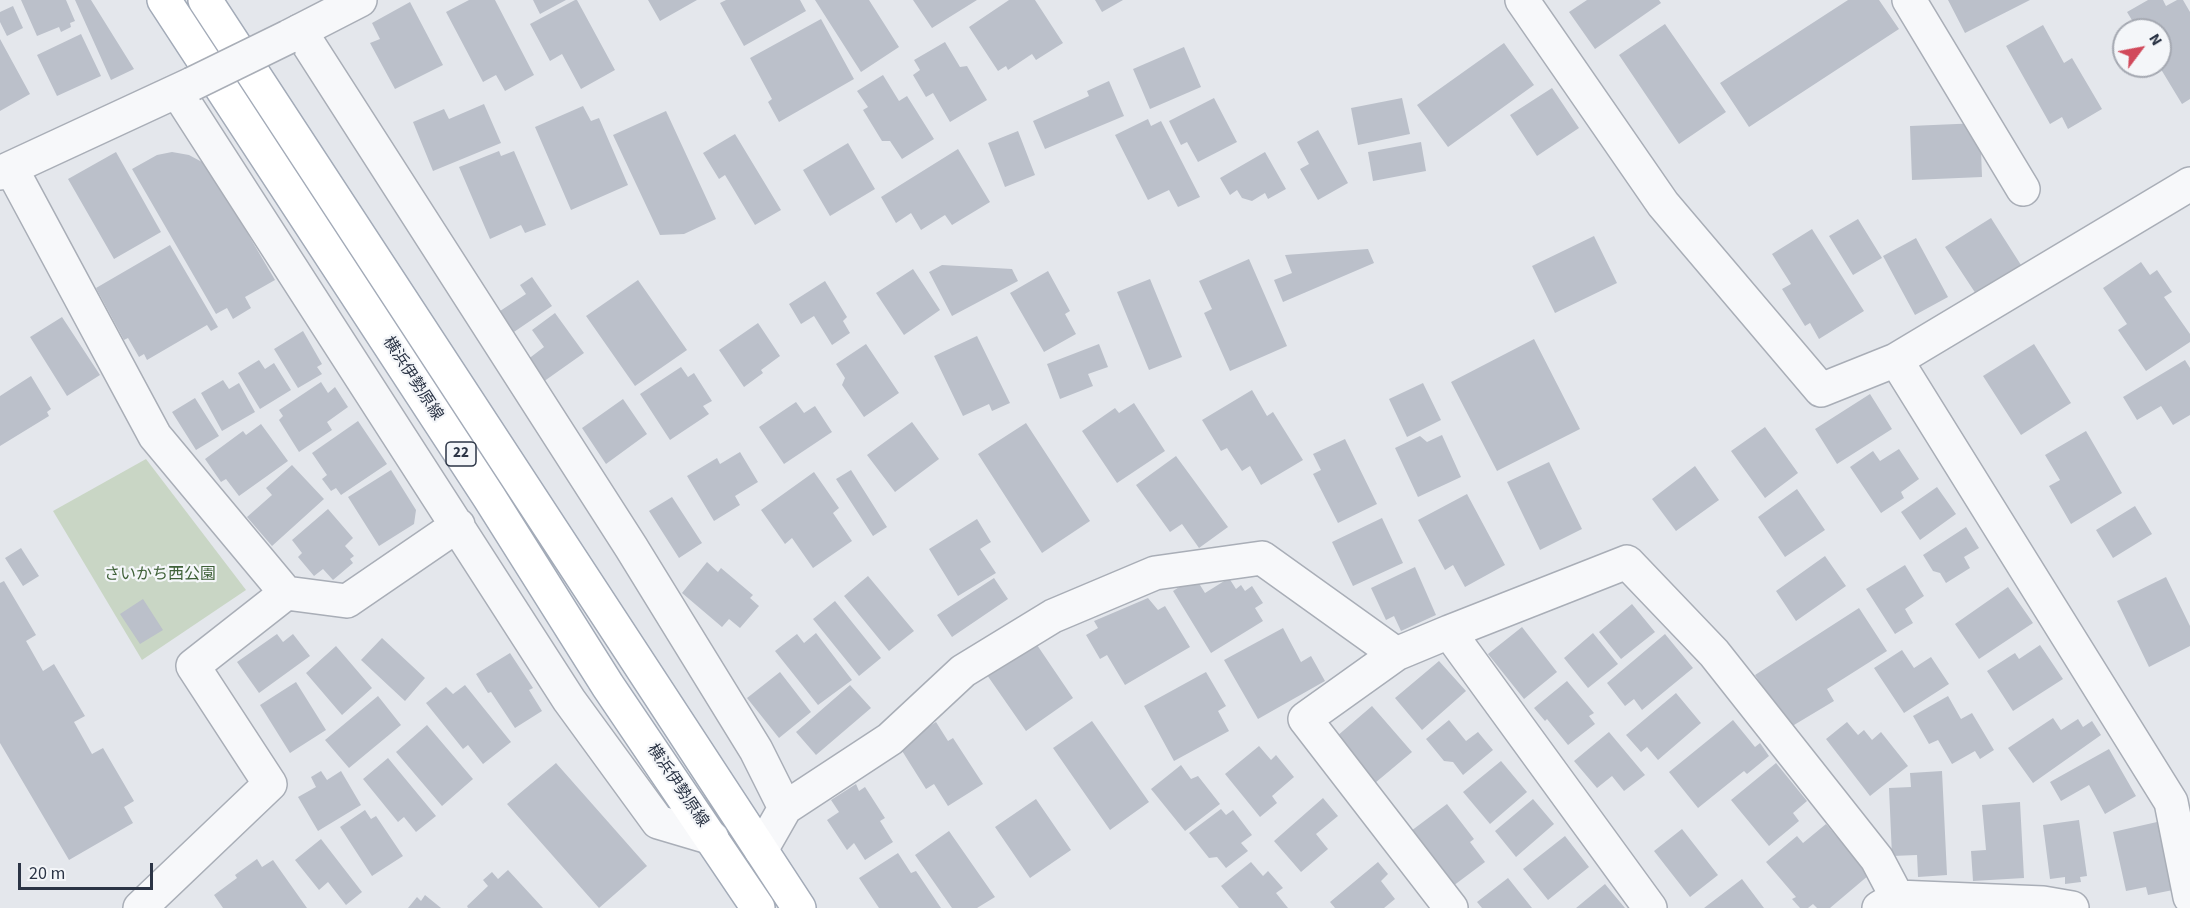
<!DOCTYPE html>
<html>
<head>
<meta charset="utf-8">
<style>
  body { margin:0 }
  #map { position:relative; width:2190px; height:908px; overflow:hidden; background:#e4e7ec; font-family:"Source Sans 3",sans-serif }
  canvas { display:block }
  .north { position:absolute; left:2112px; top:18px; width:60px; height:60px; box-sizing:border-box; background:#f4f6f9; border:2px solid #a4a8b1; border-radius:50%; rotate:58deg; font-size:16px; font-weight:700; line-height:24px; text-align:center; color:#2b3445 }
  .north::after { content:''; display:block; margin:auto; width:21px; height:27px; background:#d1495b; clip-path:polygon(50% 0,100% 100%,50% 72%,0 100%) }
  .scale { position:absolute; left:18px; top:863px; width:135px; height:27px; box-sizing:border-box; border:3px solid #2b3445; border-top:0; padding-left:8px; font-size:18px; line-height:21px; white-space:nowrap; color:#2b3445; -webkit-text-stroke:4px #f4f6f9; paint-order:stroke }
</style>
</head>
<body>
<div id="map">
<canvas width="2190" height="908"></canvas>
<div class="north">N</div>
<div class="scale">20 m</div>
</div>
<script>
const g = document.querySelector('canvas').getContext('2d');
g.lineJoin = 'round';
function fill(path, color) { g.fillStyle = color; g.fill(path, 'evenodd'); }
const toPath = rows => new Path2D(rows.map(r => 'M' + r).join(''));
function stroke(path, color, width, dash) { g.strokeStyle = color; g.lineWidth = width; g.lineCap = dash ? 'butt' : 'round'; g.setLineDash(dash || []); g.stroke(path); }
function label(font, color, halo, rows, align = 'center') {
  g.font = font + ' "Source Sans 3","Noto Sans JP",sans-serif'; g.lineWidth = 4.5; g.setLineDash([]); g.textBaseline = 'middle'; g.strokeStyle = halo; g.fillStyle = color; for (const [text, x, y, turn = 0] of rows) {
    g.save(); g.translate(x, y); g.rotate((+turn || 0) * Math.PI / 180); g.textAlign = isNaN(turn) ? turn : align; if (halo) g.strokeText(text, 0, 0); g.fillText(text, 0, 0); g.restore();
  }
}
fill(toPath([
  [146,459,246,590,142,660,53,511]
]), '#c9d6c5');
fill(toPath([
  [21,0,66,0,75,21,70,23,71,27,61,32,59,27,37,36],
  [75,0,91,0,134,69,111,80],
  [469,0,495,0,534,75,505,91,496,75,483,82,446,12],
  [533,0,566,0,540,14],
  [575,0,577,0,615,70,581,89,562,54,550,61,530,24],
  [648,0,697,0,660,21],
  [726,0,800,0,806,11,744,46,720,3],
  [815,0,869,0,899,47,861,72],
  [913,0,977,0,932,28],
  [1009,0,1035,0,1063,43,1036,60,1032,54,1008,70,1006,66,998,71,969,27],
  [1095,0,1123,0,1102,12],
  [1587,0,1659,0,1661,3,1595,49,1569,12],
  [1848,0,1879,0,1899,29,1749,127,1720,83],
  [1948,0,2030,0,1965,33],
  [2148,0,2163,0,2166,6,2177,0,2183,0,2190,12,2190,99,2182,104,2159,66,2160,30,2138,30,2127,12],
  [410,2,443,65,395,89,370,43,380,39,372,23],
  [13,6,23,28,7,36,0,22,0,12],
  [821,19,854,79,779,122,768,102,772,99,750,58],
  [1665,24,1726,112,1679,144,1619,55],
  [2043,25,2064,63,2072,58,2102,109,2068,129,2062,117,2050,124,2006,46],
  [81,34,101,76,57,96,37,55],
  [0,39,30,94,0,111],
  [945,42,960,67,967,66,987,100,950,122,933,93,926,97,913,75,920,70,914,60],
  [1504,43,1534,85,1448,147,1417,105],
  [1184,47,1201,87,1150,109,1133,69],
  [883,75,899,101,907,96,934,139,902,159,890,141,882,141,863,110,868,107,857,91],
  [1109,81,1124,116,1045,149,1033,121,1089,96,1087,91],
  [1552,88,1579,128,1537,156,1510,115],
  [1214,98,1237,142,1198,162,1187,142,1181,145,1169,121],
  [1402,98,1410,134,1358,145,1351,108],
  [484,104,501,143,433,171,413,122,444,109,449,119],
  [583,106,591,121,599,118,628,185,571,210,535,127],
  [666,111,716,219,684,234,660,235,613,135],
  [1148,119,1151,126,1161,121,1200,197,1178,207,1169,190,1148,200,1115,135],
  [1980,123,1982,177,1912,180,1910,126],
  [1318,130,1348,183,1318,200,1300,169,1309,164,1297,142],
  [1018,131,1035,175,1005,187,988,143],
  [735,134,781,210,755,225,725,175,719,179,703,153],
  [1421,142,1426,171,1373,181,1368,152],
  [848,143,875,189,830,216,803,170],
  [958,149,990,202,952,225,945,215,921,230,911,213,896,223,881,197],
  [499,151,501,156,514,151,546,225,525,233,521,225,490,239,459,167],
  [116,152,161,232,114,259,68,179],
  [172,152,189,155,202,162,212,173,275,280,245,297,251,308,233,319,227,308,216,314,132,169,157,155],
  [1265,152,1286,189,1268,199,1265,193,1252,201,1242,198,1237,190,1230,195,1220,178],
  [1991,218,2021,265,1976,294,1945,247],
  [1858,219,1882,258,1853,275,1829,236],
  [1812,229,1864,311,1819,339,1810,323,1805,326,1782,289,1791,284,1772,254],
  [1594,236,1617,283,1555,313,1532,266],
  [1916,238,1948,297,1915,315,1883,256],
  [170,245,218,327,211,331,207,325,147,360,144,354,139,357,128,338,124,340,96,288],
  [1368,249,1374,263,1283,302,1274,280,1292,273,1285,255],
  [1249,259,1287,346,1230,371,1204,313,1212,309,1199,281],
  [2141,262,2150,275,2157,270,2172,292,2164,297,2190,334,2190,342,2146,371,2118,330,2127,324,2103,288],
  [942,265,1012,269,1018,281,952,316,929,272],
  [913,269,940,310,904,335,876,293],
  [1048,271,1070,311,1065,314,1076,334,1044,352,1010,293],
  [532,277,552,306,511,334,497,313,526,294,520,285],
  [1150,279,1182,357,1149,370,1117,292],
  [638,280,687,350,635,386,586,316],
  [825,281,847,317,843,321,850,333,832,345,814,316,801,324,789,304],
  [555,313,584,353,543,382,527,360,544,347,532,330],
  [62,317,100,375,67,396,30,337],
  [758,323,780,356,761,370,763,373,744,387,719,350],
  [303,331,322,364,317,367,322,374,298,388,274,349],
  [977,336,1010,403,992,411,989,404,963,416,934,356],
  [1534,339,1580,429,1497,471,1451,382],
  [866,344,899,393,864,417,842,385,845,378,836,364],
  [1099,344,1108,367,1088,374,1093,386,1060,399,1047,364],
  [2034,344,2071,403,2021,435,1983,376],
  [259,360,265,369,274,363,291,390,260,409,238,373],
  [2185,360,2190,368,2190,415,2173,425,2161,406,2137,420,2123,397],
  [681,367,688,377,694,373,712,401,703,406,709,414,670,440,640,394],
  [31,376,51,409,47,412,49,416,0,446,0,396],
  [223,380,229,389,239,383,255,412,222,431,201,393],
  [321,382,328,393,335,387,348,407,327,422,332,430,299,452,279,420,283,416,279,410],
  [1423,383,1441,420,1407,437,1389,399],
  [1252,390,1267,416,1273,412,1303,460,1261,485,1250,466,1242,471,1227,448,1221,451,1202,420],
  [1870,394,1892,429,1837,464,1815,429],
  [195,398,219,436,196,450,172,412],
  [623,399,647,434,606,464,582,428],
  [796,402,804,413,815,406,832,432,784,464,759,427],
  [1134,403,1165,451,1117,483,1082,431,1115,408,1119,413],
  [358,421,387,464,341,495,336,488,331,491,322,479,327,475,312,453],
  [912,422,939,459,895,492,867,455],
  [1026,423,1090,521,1042,553,978,454],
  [261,424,288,461,239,496,226,479,221,482,205,459,243,431,246,435],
  [1765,427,1798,473,1765,498,1731,451],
  [2086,431,2122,493,2071,524,2049,486,2060,480,2045,455],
  [1442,435,1461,477,1418,497,1395,448,1420,436,1427,442],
  [1345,439,1377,504,1338,523,1313,474,1321,470,1313,454],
  [1899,449,1919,479,1901,492,1904,498,1881,513,1850,467,1873,451,1880,461],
  [740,452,758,482,735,496,740,505,714,521,687,476,717,458,720,464],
  [1176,456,1228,527,1199,548,1182,524,1170,532,1136,485],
  [1549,462,1582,529,1540,550,1507,482],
  [292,465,324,499,272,546,247,517,272,495,266,488],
  [1695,466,1719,500,1676,531,1652,499],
  [391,470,416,510,414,524,379,546,348,497],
  [851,470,887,527,873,536,836,479],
  [814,472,839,508,833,513,852,541,813,568,792,538,785,544,761,510],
  [1937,487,1956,514,1920,540,1901,512],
  [1797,489,1825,530,1785,557,1758,517],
  [1467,494,1505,565,1465,587,1453,565,1445,570,1418,520],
  [672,497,702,543,679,558,649,511],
  [2135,506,2152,534,2113,558,2096,530],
  [328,509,353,538,345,546,354,556,350,559,353,563,333,580,323,569,314,576,298,557,302,553,292,540],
  [1382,518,1403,563,1353,586,1332,542],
  [977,519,991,542,980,549,996,573,958,596,929,549],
  [1966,527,1979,548,1964,557,1970,568,1946,583,1940,573,1933,571,1923,555],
  [21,548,39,576,23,586,5,558],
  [1825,556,1846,586,1796,621,1776,591],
  [707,562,718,572,721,568,753,595,750,598,759,606,740,628,729,619,722,627,682,593],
  [1905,565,1924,596,1905,609,1913,623,1895,634,1866,589],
  [1415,567,1436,615,1401,631,1394,616,1386,620,1371,588],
  [868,576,914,631,889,651,844,596],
  [1195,577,1205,593,1229,578,1236,589,1241,585,1245,591,1252,586,1263,603,1255,608,1263,621,1211,653,1173,591],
  [2166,577,2190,626,2190,646,2149,667,2117,601],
  [994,578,1008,599,952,637,937,615],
  [4,581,36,635,26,641,43,671,54,664,85,716,74,722,92,754,103,748,134,801,124,807,133,823,69,860,0,743,0,583],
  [2008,587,2033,623,1979,659,1955,624],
  [1148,598,1158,610,1165,606,1190,647,1125,685,1107,655,1100,659,1086,635,1098,628,1094,621],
  [143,599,163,630,140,644,120,614],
  [835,601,881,658,859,676,813,619],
  [1632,604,1655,632,1621,659,1599,632],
  [1859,608,1887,651,1827,689,1834,701,1789,728,1755,675],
  [1522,627,1557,672,1524,699,1488,654],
  [1283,628,1301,662,1311,656,1325,681,1258,719,1224,660],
  [816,633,852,680,818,705,775,651,797,634,804,643],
  [1593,633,1618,664,1588,688,1564,658],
  [277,634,283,642,293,634,310,656,259,693,237,662],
  [1665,634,1693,668,1642,710,1634,699,1625,706,1607,683],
  [382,638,425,678,405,701,361,660],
  [1035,642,1073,698,1026,731,987,675],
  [2040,645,2063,679,2013,711,1987,671,2015,653,2019,659],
  [336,646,372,688,342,715,306,673],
  [1902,650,1914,668,1931,657,1949,684,1904,713,1874,668],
  [510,653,533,688,529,690,542,711,515,728,491,692,488,693,476,674],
  [1439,661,1466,691,1422,730,1395,698],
  [780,672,811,712,779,738,747,698],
  [1206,672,1226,706,1218,711,1229,731,1174,761,1144,706],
  [1567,681,1594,713,1589,716,1595,724,1568,745,1547,719,1545,721,1534,708],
  [296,682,326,730,290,753,260,705],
  [465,685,511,742,483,764,468,745,463,749,426,703,446,687,453,694],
  [850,685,871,708,816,755,796,732],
  [1676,693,1701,723,1658,760,1647,747,1641,752,1626,735],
  [378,696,401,725,349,768,325,740],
  [1948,696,1961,719,1972,713,1994,750,1980,759,1975,751,1952,764,1938,740,1929,744,1913,716],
  [1372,706,1412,752,1375,783,1336,737],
  [2053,718,2061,730,2078,719,2083,727,2092,721,2101,735,2033,783,2008,748],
  [1449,720,1466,741,1478,732,1493,750,1463,775,1453,762,1444,761,1426,739],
  [1733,720,1755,747,1760,743,1769,756,1747,774,1744,771,1698,808,1669,772],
  [1092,721,1149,802,1110,830,1053,748],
  [936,722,948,741,953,738,983,784,948,806,934,784,926,789,899,746],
  [1847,722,1858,735,1864,730,1872,740,1881,732,1908,766,1870,796,1826,739],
  [427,725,473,779,442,806,396,752],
  [1609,732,1645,775,1624,791,1612,776,1597,788,1574,761],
  [1259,746,1271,760,1276,755,1294,777,1272,796,1277,803,1260,817,1225,774],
  [2109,749,2136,796,2105,814,2089,785,2061,801,2050,782],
  [388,758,436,816,416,832,404,817,398,822,363,779],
  [1501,761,1527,792,1490,824,1463,792],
  [556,763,647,866,599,908,507,804],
  [1776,763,1807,801,1793,813,1799,821,1769,846,1731,800],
  [1181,765,1191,779,1198,776,1220,804,1185,831,1151,789],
  [321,771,327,780,341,771,361,805,318,831,298,797,316,787,311,777],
  [1942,771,1947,875,1918,877,1917,855,1892,856,1889,788,1911,787,1910,773],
  [856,784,859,791,865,787,885,818,880,821,893,842,865,860,854,843,847,850,827,820,839,812,831,800],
  [1323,798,1338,816,1316,834,1328,849,1301,872,1274,841],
  [1036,799,1071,850,1030,878,995,827],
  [1533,799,1554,824,1516,857,1495,831],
  [2020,802,2024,878,1973,881,1971,851,1986,850,1982,805],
  [1447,804,1474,839,1470,842,1485,862,1453,886,1411,831],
  [1221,809,1226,815,1233,810,1252,835,1241,843,1248,851,1226,868,1217,857,1209,858,1189,833],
  [365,810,371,819,376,816,403,856,372,876,340,827],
  [2079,820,2087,876,2080,877,2081,882,2065,884,2065,877,2050,879,2043,825],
  [2157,822,2173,890,2148,895,2146,887,2126,891,2113,832],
  [1826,824,1869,875,1830,908,1817,908,1813,904,1808,908,1800,908,1792,899,1796,897,1766,862,1797,836,1803,843],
  [1682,829,1718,875,1690,897,1654,851],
  [949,831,995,897,977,908,952,908,915,855],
  [1565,836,1589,867,1548,900,1523,869],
  [321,839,362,892,346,905,328,882,319,890,295,860],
  [898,853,911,873,916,871,941,908,879,908,859,878],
  [257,859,262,867,273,860,307,908,223,908,214,895,237,878,235,875],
  [1251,862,1263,876,1268,871,1283,888,1276,893,1288,908,1239,908,1221,886],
  [1378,862,1388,874,1381,881,1395,899,1384,908,1335,908,1330,902],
  [508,870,543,908,468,908,467,906,488,886,483,880,492,872,498,879],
  [1508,878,1532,908,1482,908,1477,902],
  [1742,879,1764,908,1704,908],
  [1605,884,1625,908,1576,908],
  [425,895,441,908,408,908,417,897,421,901]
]), '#bbc0ca');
const minor = toPath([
  [1522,0,1663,204,1821,390,1896,360],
  [1909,0,2023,189],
  [300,31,631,547,756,750,785,808],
  [177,91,569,700,658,822,712,838],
  [11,168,155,436,286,593],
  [0,173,192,84],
  [2190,184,1896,360,2171,802,2190,897],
  [1449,632,1627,562,1714,653,1877,859,1897,897],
  [761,850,785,808,890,739,963,671,1053,616,1155,573,1262,558,1396,654],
  [140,908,270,784,193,666,286,593,347,601,458,525],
  [1451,908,1305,719,1396,654,1449,632,1650,908],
  [1879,908,1897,897,2043,903,2072,908]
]);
const tertiary = toPath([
  [288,37,360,0]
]);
const primary = toPath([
  [164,0,489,497,608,686,758,908],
  [205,0,799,908]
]);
stroke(minor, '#a9aeb7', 36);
stroke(tertiary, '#a9aeb7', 36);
stroke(primary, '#a3abb8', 36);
stroke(minor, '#f7f8fa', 33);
stroke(tertiary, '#f7f8fa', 33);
stroke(primary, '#fff', 33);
const minorBridge = toPath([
  [192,84,288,37]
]);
stroke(minorBridge, '#a9aeb7', 36, []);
stroke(minorBridge, '#f7f8fa', 33);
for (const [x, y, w] of [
  [461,454,30]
]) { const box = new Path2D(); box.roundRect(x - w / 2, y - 12, w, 24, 4.5); g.fillStyle = '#f4f6f9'; g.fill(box); stroke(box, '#2b3445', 1.5); }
label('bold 15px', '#2b3445', null, [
  ["22",461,454]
]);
label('16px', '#2b3445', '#f4f6f9', [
  ["横浜伊勢原線",412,379,57],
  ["横浜伊勢原線",677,786,56]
]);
label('16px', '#3f6138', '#f4f6f9', [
  ["さいかち西公園",160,575]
]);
</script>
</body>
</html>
